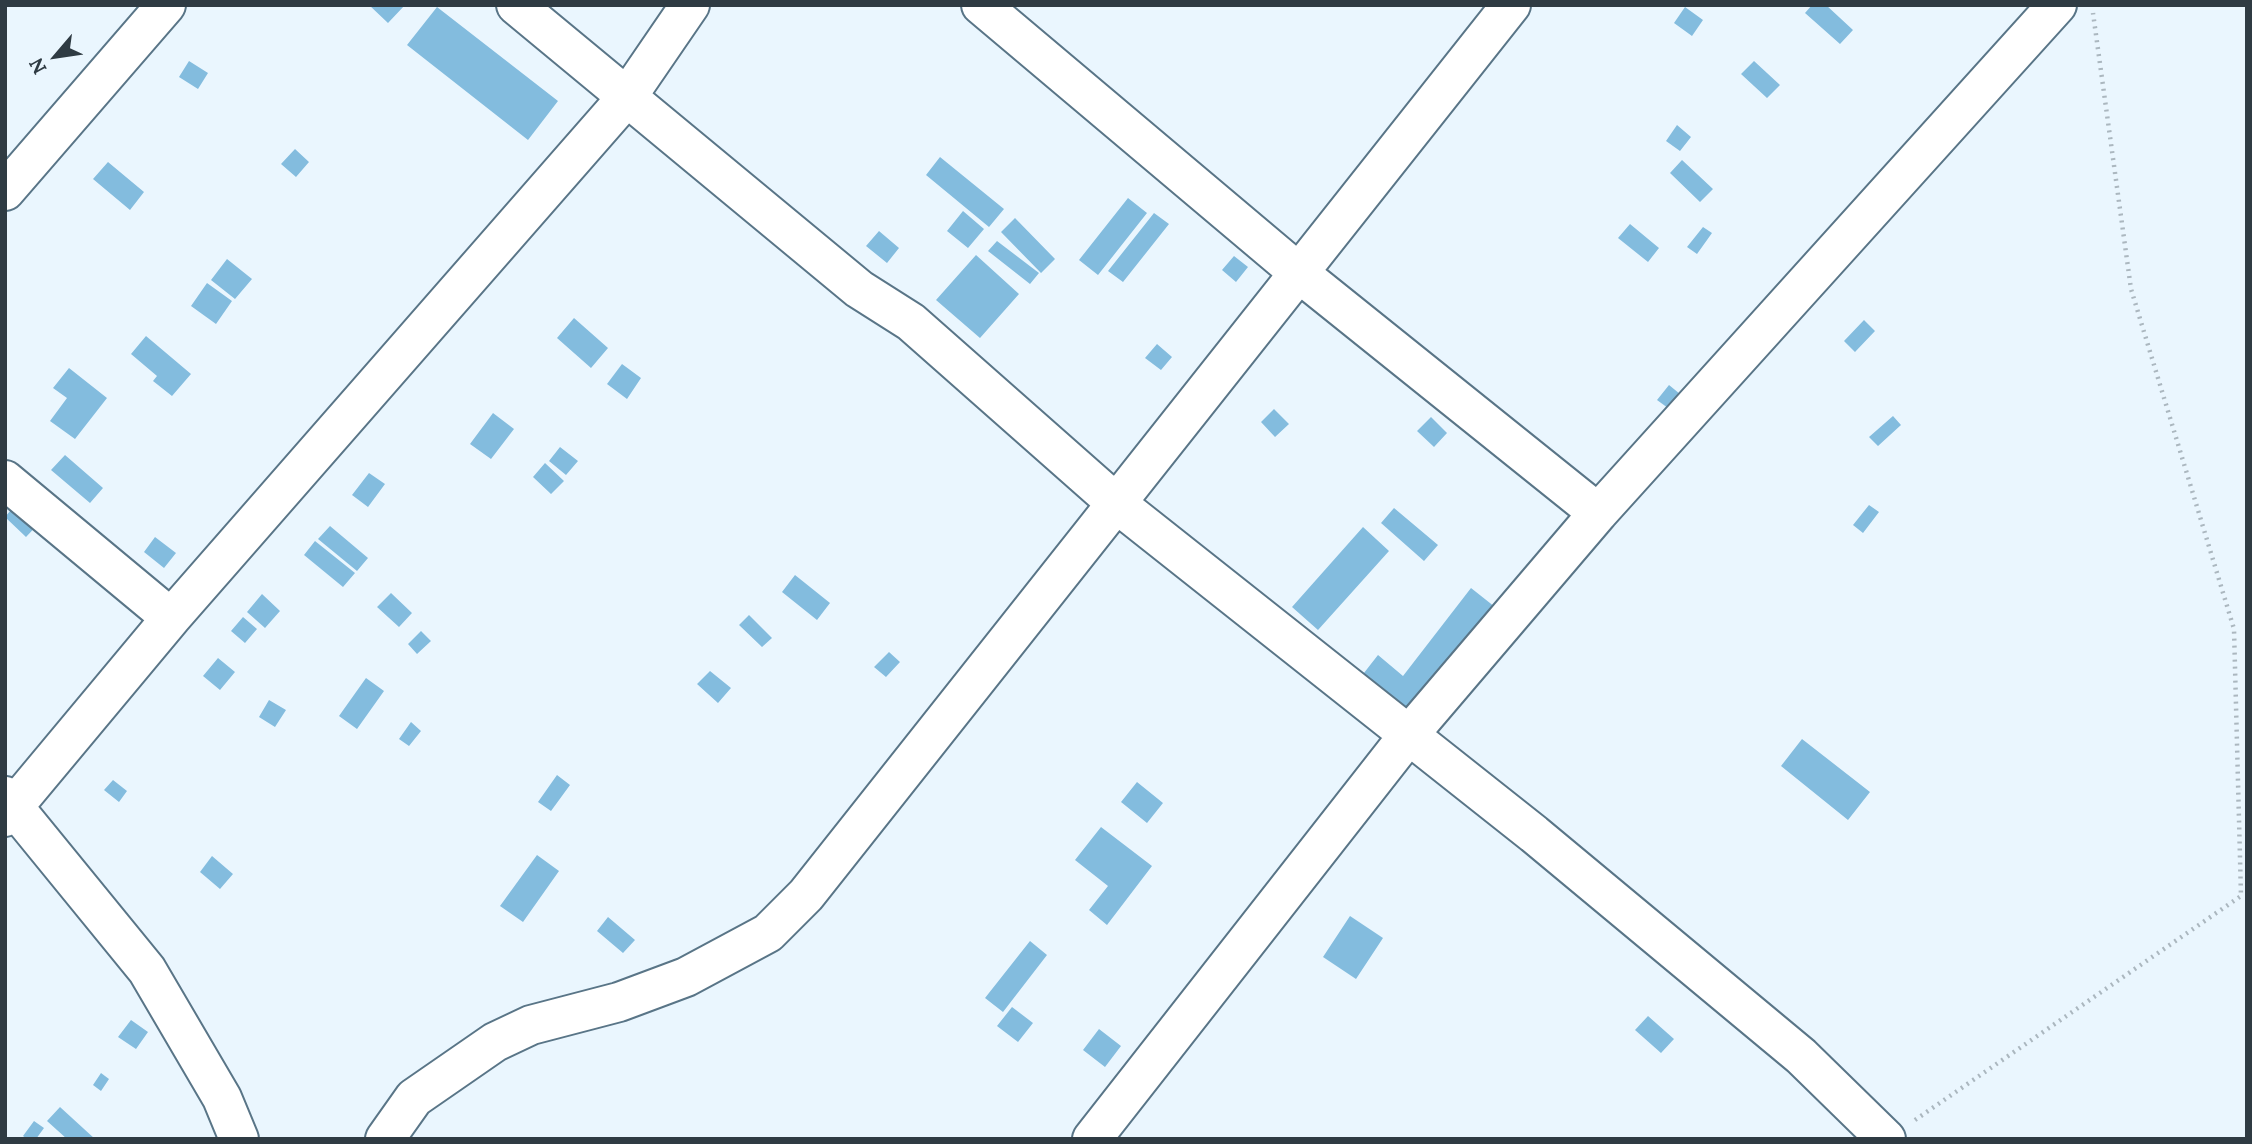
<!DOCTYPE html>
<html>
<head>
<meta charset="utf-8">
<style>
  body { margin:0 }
  #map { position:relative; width:2252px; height:1144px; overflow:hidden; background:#eaf6fe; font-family:Lora,serif }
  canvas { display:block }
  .frame { position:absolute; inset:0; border:7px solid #2f3b43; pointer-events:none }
  .north { position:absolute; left:21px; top:21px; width:70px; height:70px; -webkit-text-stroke:5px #eaf6fe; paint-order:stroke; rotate:241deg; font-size:19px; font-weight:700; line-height:28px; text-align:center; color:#2f3b43 }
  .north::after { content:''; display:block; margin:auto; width:24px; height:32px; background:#2f3b43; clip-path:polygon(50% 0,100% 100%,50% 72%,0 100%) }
</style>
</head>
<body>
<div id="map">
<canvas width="2252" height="1144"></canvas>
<div class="frame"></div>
<div class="north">N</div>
</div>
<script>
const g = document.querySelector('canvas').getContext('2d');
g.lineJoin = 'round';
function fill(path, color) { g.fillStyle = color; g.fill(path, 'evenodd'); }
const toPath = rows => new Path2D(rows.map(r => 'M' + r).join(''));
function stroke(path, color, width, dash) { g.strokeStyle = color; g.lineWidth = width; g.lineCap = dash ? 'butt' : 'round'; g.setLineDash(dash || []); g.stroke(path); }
fill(toPath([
  [369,5,405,5,388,23],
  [1812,5,1826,5,1853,30,1840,44,1805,13],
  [437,7,558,101,528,140,407,45],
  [1685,7,1703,20,1692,36,1674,23],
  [189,61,208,73,198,89,179,77],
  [1754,61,1780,85,1767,98,1741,74],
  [1677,125,1691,137,1680,151,1666,141],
  [295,149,309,162,296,177,281,164],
  [940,157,1004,209,989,227,926,175],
  [1682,160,1713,189,1700,202,1670,173],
  [108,162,144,192,130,210,93,179],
  [1128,198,1147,213,1098,275,1079,260],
  [963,211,984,229,968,248,947,231],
  [1154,213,1169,224,1123,282,1108,271],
  [1015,218,1055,259,1041,273,1001,232],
  [1630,224,1659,248,1648,262,1618,238],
  [1703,227,1712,233,1697,254,1687,247],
  [879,231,899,248,887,263,866,246],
  [997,241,1039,273,1030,284,988,251],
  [976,255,1019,294,980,338,936,300],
  [1234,256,1248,267,1236,282,1222,270],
  [227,259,252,279,235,299,211,280],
  [207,283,232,301,216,324,191,306],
  [574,318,608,348,591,368,557,338],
  [1864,320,1875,331,1855,352,1844,341],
  [146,336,191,374,172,396,153,381,157,376,131,354],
  [1157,344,1172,357,1161,370,1145,358],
  [622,364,641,378,627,399,607,384],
  [69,368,107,398,75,439,50,421,67,398,53,388],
  [1669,385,1680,394,1668,408,1657,400],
  [1274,409,1289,424,1275,437,1261,422],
  [493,413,514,429,491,459,470,444],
  [1893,416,1901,425,1878,446,1869,437],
  [1431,417,1447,433,1434,447,1417,431],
  [560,447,578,461,566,475,549,461],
  [65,455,103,488,90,503,51,470],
  [545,463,564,481,551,494,533,477],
  [369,473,385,484,368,507,352,495],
  [22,497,44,518,26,537,5,517],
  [1869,505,1879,512,1863,533,1853,525],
  [1394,508,1438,545,1424,561,1381,523],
  [330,526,368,558,357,571,318,539],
  [1363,527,1389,551,1318,630,1292,607],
  [155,537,176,553,164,568,144,552],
  [315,541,355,573,343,587,304,555],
  [795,575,830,603,817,620,782,592],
  [1471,588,1495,607,1410,717,1360,678,1378,655,1403,676],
  [391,593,412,613,399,627,377,607],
  [262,594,280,611,265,628,247,612],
  [749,615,772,638,762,647,739,625],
  [243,617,257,629,245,643,231,631],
  [421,631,431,641,417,654,408,644],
  [889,652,900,662,886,677,874,667],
  [218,658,235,672,220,690,203,676],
  [710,671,731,688,718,703,697,684],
  [366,678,384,691,357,729,339,716],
  [269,700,286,710,275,727,259,717],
  [411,722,421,731,409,746,399,739],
  [1802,739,1870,792,1848,820,1781,766],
  [557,775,570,785,551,811,538,802],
  [113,780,127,791,119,802,104,790],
  [1137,782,1163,803,1147,823,1121,802],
  [1101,827,1152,866,1107,925,1089,910,1108,886,1075,860],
  [537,855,559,871,523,922,500,906],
  [212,856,233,874,220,889,200,872],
  [1350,916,1383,938,1356,979,1323,957],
  [608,917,635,940,623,953,597,931],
  [1030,941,1047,955,1003,1012,985,998],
  [1012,1007,1033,1023,1018,1042,997,1026],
  [1648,1016,1674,1039,1661,1053,1635,1030],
  [131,1020,148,1032,136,1049,118,1037],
  [1099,1029,1121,1046,1105,1067,1083,1050],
  [101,1073,109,1079,101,1091,93,1085],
  [60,1107,95,1139,67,1139,47,1121],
  [34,1121,44,1128,36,1139,27,1139,23,1136]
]), '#83bcde');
const street = toPath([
  [516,5,859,289,911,322,1116,503,1534,834,1801,1056,1886,1139],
  [981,5,1299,273,1598,513],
  [5,191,166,5],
  [5,480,171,618],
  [5,796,147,970,222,1098,239,1139],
  [5,817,171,618,627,97,690,5],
  [385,1139,414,1098,495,1042,531,1025,619,1002,686,977,768,933,806,895,1511,5],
  [1092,1139,1407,737,1598,513,2057,5]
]);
stroke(street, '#597587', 42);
stroke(toPath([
  [1915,1120,2241,896,2234,629,2131,289,2093,13]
]), '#abb7bf', 4.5, [2, 5]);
stroke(street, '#fff', 38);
</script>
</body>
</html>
